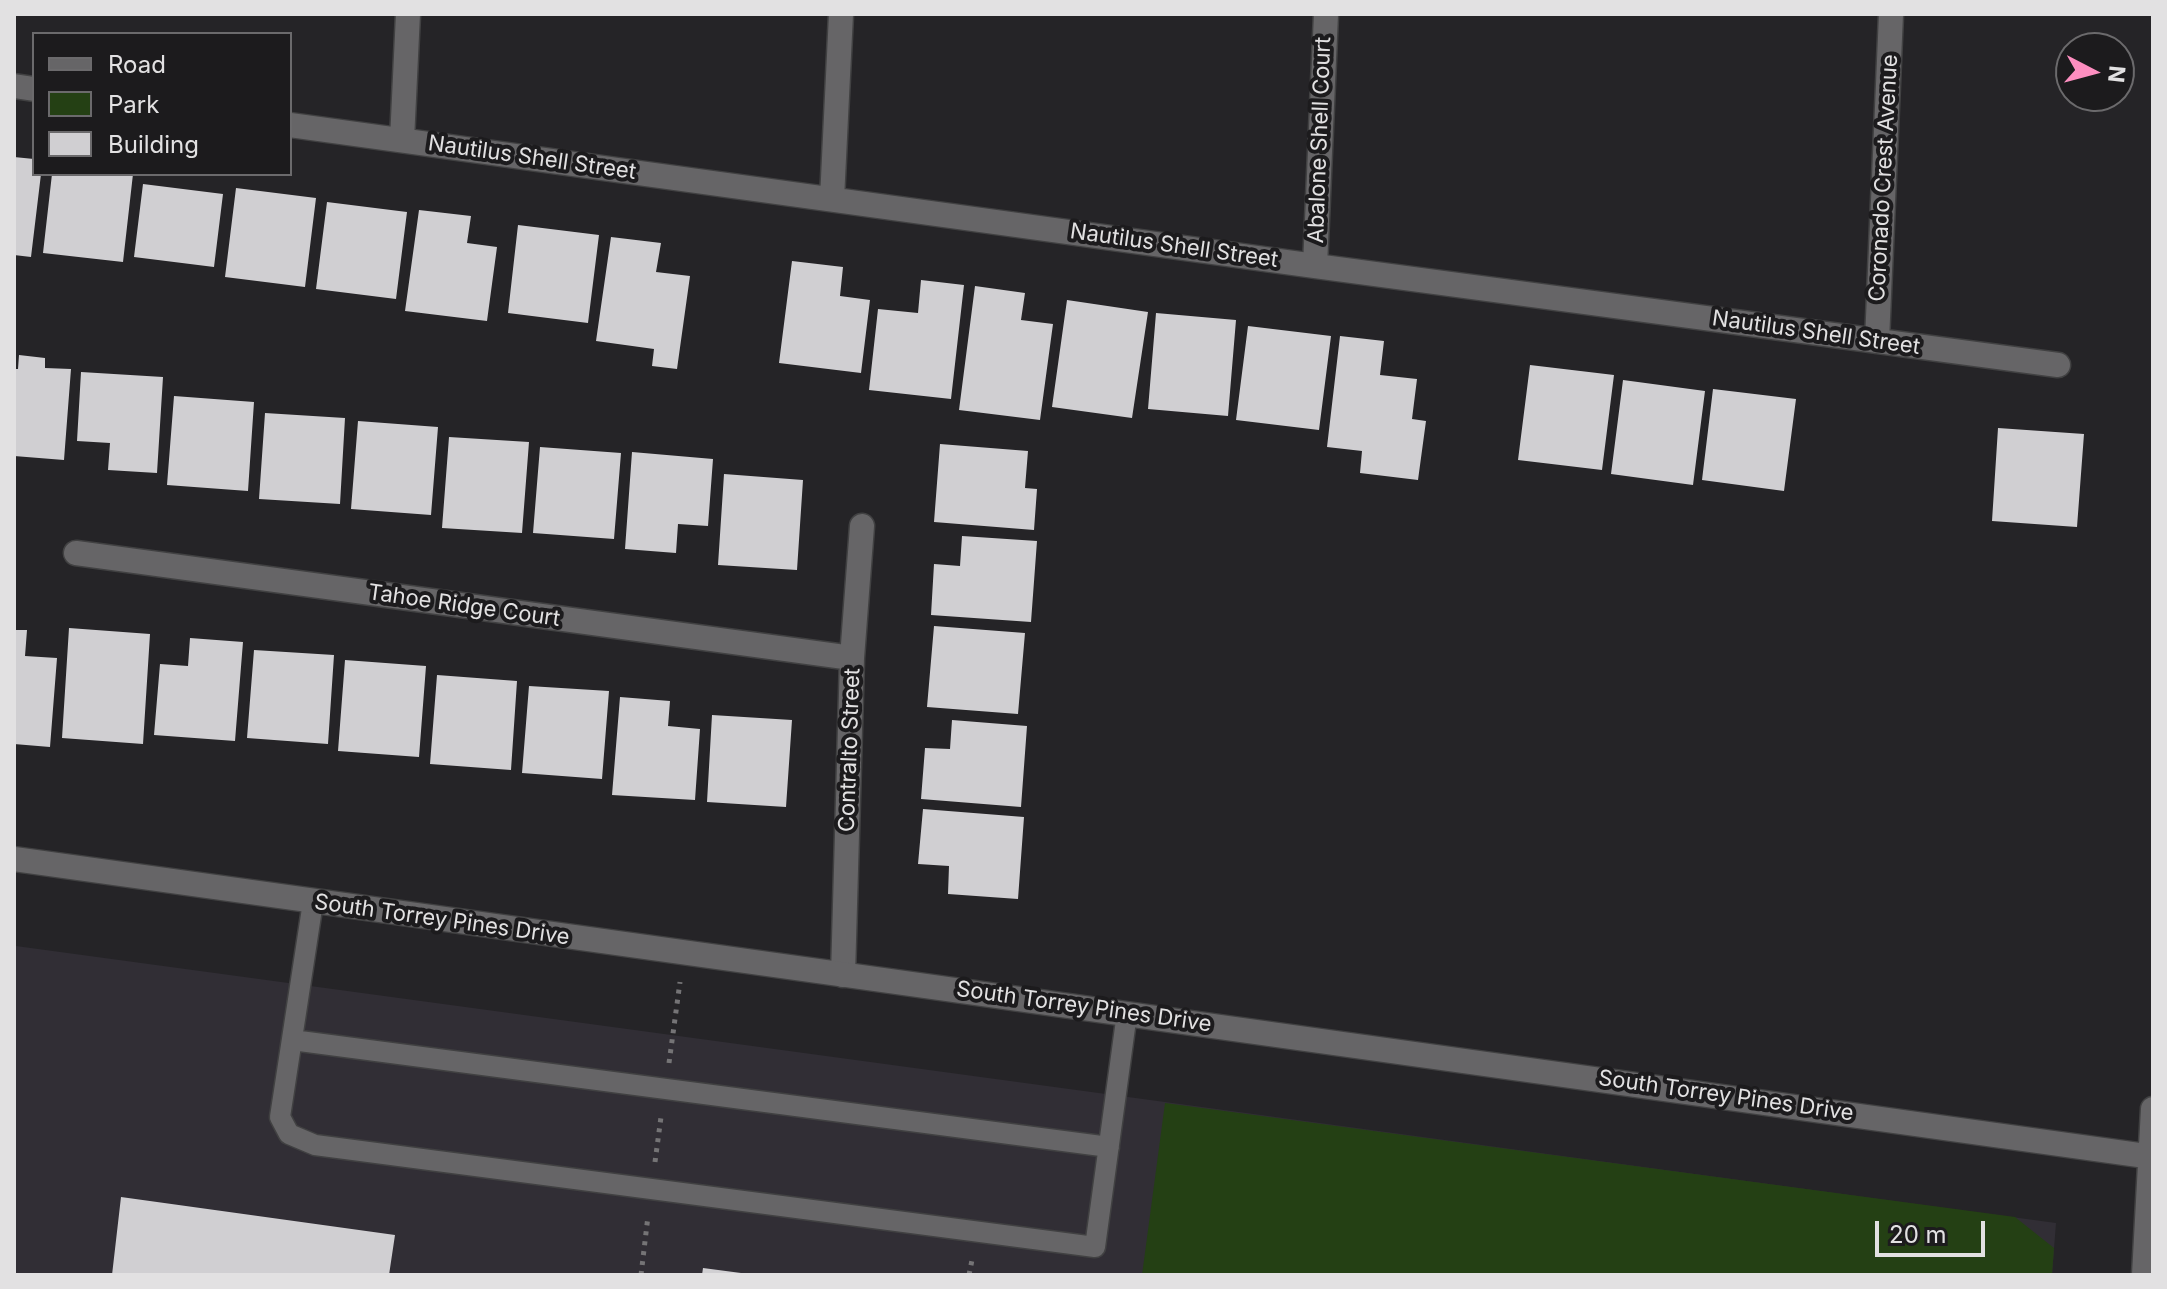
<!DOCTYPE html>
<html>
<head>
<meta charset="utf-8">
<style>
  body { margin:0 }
  #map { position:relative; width:2167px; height:1289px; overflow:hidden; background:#252427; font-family:Inter,sans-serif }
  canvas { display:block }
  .frame { position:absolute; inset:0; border:16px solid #e2e1e2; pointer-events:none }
  .legend { position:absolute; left:32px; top:32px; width:260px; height:144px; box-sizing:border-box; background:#1c1b1d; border:2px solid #6b6a6c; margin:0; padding:10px 14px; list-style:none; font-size:24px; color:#e2e1e2 }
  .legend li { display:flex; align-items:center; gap:16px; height:40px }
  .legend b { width:40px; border:2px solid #6b6a6c }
  .north { position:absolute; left:2055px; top:32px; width:80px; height:80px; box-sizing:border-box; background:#1c1b1d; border:2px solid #6b6a6c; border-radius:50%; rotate:96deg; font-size:22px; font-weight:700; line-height:32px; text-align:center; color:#e2e1e2 }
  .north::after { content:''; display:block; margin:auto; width:28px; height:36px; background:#fd8ec0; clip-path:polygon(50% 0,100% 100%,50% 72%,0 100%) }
  .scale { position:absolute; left:1875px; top:1221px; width:110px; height:36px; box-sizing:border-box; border:4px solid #e2e1e2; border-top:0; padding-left:10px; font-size:24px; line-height:28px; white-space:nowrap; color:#e2e1e2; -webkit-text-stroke:6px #1c1b1d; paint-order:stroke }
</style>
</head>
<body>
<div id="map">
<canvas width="2167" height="1289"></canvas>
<div class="frame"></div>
<ul class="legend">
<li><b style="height:10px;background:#666567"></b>Road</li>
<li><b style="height:22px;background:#244014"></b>Park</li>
<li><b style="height:22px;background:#d0cfd2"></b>Building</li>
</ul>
<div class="north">N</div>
<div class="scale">20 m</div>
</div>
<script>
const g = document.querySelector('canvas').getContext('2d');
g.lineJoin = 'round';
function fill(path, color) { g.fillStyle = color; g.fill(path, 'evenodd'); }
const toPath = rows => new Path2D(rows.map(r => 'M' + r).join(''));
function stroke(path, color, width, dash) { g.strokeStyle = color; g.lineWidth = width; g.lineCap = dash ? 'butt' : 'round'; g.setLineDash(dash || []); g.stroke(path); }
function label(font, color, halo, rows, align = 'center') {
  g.font = font + ' Inter,sans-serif'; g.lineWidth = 8; g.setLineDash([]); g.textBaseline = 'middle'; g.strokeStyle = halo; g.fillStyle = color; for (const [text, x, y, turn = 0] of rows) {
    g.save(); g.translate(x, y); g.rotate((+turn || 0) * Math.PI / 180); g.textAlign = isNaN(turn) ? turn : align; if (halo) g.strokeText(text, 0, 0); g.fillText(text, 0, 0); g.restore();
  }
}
fill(toPath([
  [16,946,2056,1223,2052,1275,14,1275,14,977]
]), '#312e35');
fill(toPath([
  [1165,1103,2015,1217,2054,1248,2052,1275,1142,1275]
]), '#244014');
fill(toPath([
  [14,157,34,159,34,174,41,174,31,257,14,255],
  [52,174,133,174,123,262,43,253],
  [143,184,223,194,214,267,134,257],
  [236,188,316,198,305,287,225,277],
  [327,202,407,212,396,299,316,289],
  [419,210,471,216,467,243,497,247,487,321,405,311],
  [518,225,599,235,588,323,508,313],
  [611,237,661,243,656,272,690,276,677,369,652,366,654,349,596,341],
  [792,261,843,267,840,296,870,300,861,373,779,363],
  [921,280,964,285,951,399,869,390,878,309,918,313],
  [975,286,1025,293,1021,320,1053,324,1040,420,959,410],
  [1067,300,1148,312,1132,418,1052,407],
  [1156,313,1236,320,1228,416,1148,409],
  [1248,326,1331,336,1319,430,1236,420],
  [1340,336,1384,341,1380,375,1417,379,1412,419,1426,421,1418,480,1360,473,1362,451,1327,447],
  [19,355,45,358,45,368,71,369,64,460,14,456,14,369,18,369],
  [1530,365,1614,375,1602,470,1518,460],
  [81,372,163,377,157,473,108,470,110,443,77,441],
  [1623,380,1705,391,1693,485,1611,474],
  [1713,389,1796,399,1784,491,1702,480],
  [174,396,254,402,248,491,167,485],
  [265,413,345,418,340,504,259,499],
  [358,421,438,427,431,515,351,509],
  [1998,428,2084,434,2077,527,1992,521],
  [449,437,529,442,522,533,442,528],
  [940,444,1028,451,1025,488,1037,489,1034,530,934,522],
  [540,447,621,453,614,539,533,533],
  [632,452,713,459,708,526,678,524,676,553,625,549],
  [724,474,803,480,797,570,718,565],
  [962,536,1037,541,1031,622,931,615,934,564,960,566],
  [934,626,1025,633,1018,714,927,707],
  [69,628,150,634,143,744,62,738],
  [14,630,27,630,25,656,57,658,50,747,14,744],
  [190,638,243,642,235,741,154,735,160,664,188,666],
  [254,650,334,655,328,744,247,738],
  [345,660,426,666,419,757,338,751],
  [437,675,517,681,511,770,430,764],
  [529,686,609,691,602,779,522,773],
  [620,697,670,701,668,726,700,729,695,800,612,795],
  [712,715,792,720,786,807,707,802],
  [952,720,1027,726,1021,807,921,799,925,748,950,749],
  [923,809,1024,817,1018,899,948,894,949,866,918,864],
  [121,1197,395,1235,389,1275,112,1275],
  [703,1268,741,1273,740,1275,702,1275]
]), '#d0cfd2');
const lane = toPath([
  [313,902,280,1117,289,1134,315,1145,1095,1247,1127,1013],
  [292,1040,1109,1147]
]);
const street = toPath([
  [14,86,34,89],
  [290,125,1315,266,2058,365],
  [402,140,408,14],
  [832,199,841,14],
  [1315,266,1326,14],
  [1877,341,1891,14],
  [76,553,852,658],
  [843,975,852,658,862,526]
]);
const secondary = toPath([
  [14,859,2153,1157],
  [2144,1275,2153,1109]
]);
stroke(lane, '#414142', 23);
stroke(street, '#414142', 27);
stroke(secondary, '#414142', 27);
stroke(toPath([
  [669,1063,680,982],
  [655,1162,661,1117],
  [641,1275,648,1216],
  [969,1275,972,1260]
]), '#757476', 5, [4, 6]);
stroke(lane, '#666567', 20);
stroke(street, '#666567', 24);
stroke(secondary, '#666567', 24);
label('22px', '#e2e1e2', '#1c1b1d', [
  ["Abalone Shell Court",1320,140,-88],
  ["Nautilus Shell Street",532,158,8],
  ["Coronado Crest Avenue",1884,178,-87],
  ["Nautilus Shell Street",1174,246,8],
  ["Nautilus Shell Street",1816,333,8],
  ["Tahoe Ridge Court",464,606,8],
  ["Contralto Street",850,750,-88],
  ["South Torrey Pines Drive",442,920,8],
  ["South Torrey Pines Drive",1084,1007,8],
  ["South Torrey Pines Drive",1726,1096,8]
]);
</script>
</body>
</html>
